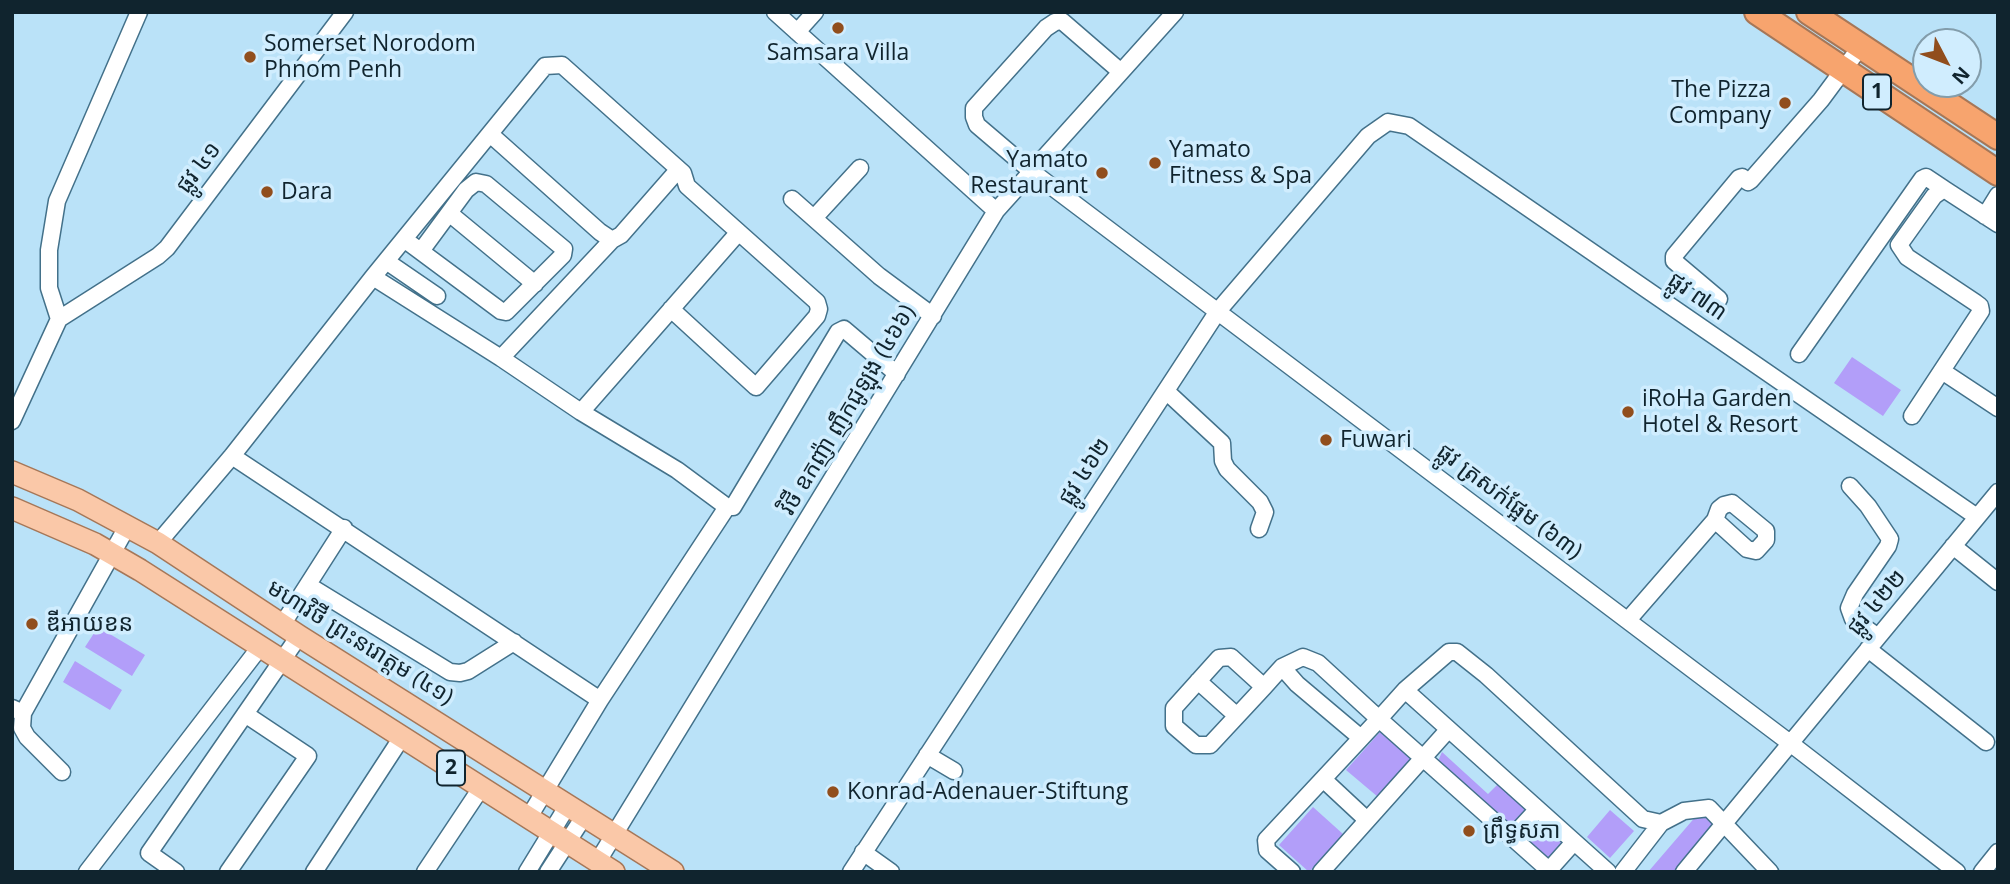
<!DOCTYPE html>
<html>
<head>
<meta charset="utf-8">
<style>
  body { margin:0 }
  #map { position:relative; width:2010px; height:884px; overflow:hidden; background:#bae2f8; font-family:"Open Sans",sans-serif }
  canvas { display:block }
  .frame { position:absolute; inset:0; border:14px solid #10242e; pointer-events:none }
  .north { position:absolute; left:1912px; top:28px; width:70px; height:70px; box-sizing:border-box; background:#d0edfe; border:2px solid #839dab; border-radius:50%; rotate:132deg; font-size:19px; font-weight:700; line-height:28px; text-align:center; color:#10242e }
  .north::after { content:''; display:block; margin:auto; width:24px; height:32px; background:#914e1d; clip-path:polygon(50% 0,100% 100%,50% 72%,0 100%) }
</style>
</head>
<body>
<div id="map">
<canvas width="2010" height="884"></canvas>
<div class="frame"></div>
<div class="north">N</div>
</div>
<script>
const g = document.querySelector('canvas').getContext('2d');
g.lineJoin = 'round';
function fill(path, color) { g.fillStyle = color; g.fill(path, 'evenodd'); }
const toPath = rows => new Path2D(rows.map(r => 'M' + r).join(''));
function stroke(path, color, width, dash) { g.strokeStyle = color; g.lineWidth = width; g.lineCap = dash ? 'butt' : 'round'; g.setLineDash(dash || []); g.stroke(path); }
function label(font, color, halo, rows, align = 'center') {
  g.font = font + ' "Open Sans","Noto Sans Khmer",sans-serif'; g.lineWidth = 7; g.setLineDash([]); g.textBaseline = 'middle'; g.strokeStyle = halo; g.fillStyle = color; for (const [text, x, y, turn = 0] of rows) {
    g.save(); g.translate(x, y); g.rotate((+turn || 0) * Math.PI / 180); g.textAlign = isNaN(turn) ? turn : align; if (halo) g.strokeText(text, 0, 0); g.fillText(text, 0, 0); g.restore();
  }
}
fill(toPath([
  [1852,357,1901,390,1883,416,1834,383],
  [98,627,145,655,132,676,85,647],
  [75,661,122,690,110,710,63,682],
  [1380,732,1412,759,1378,797,1346,770],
  [1442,752,1488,794,1498,784,1500,786,1502,784,1530,810,1513,829,1438,761],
  [1313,807,1343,834,1309,872,1279,845],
  [1610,810,1634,831,1610,858,1587,837],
  [1707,814,1718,820,1677,872,1648,872,1697,815],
  [1539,818,1564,840,1548,859,1520,835]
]), '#b29ef9');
const minor = toPath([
  [775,12,996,211],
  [797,32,815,12],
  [1121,72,1062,21,1055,22,1046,28,974,108,974,117,977,125,1031,171,1790,743,1957,872],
  [490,134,600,232,612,240],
  [792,199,879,276,933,316],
  [449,213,535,284],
  [1985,216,1998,195],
  [814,218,860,168],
  [404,239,501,311,506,312,563,255,564,249,486,184,476,182,466,190,421,251],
  [386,261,437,296],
  [373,277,501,358,581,412,677,470,727,507],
  [1719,299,1674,261,1674,256,1739,178,1742,177,1748,182,1751,180,1821,100,1861,46],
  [59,319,49,288,49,250,57,201,139,12],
  [1799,354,1922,179,1926,177,1944,189],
  [501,358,612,240,621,235,678,170],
  [1942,371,1998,408],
  [1166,391,1222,443,1223,461,1227,469,1260,502,1265,512,1259,529],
  [581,412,738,233],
  [1912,416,1981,311,1980,306,1976,303,1907,257,1899,245,1934,196,1944,189,1998,224],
  [12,421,59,319,158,256,167,248,345,12],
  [232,456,600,700],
  [1850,486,1868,506,1890,539,1888,546,1855,594,1849,608,1853,619,1878,637],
  [1732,503,1766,531,1766,540,1756,551,1747,549,1715,520,1719,509,1724,505,1732,503],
  [158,543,232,456,373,277,545,66,562,65,683,173,687,186,817,302,819,309,817,316,756,387,671,309],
  [1953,546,1998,582],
  [308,585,450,672,460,673,468,671,514,642],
  [1628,620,1715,520],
  [282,625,344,528],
  [1868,649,1986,742],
  [1282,667,1297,684,1361,738],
  [1198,681,1237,716],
  [1264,687,1231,657,1219,658,1174,708,1174,726,1196,745,1210,745,1264,687,1282,667,1303,657,1318,663,1379,719,1405,690,1449,652,1457,652,1486,675,1643,819,1661,823],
  [1405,690,1608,872],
  [12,708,23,713,128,525],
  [23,713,22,728,27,737,62,772],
  [927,755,954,771],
  [1323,779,1367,820],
  [529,817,600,700,727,507,733,507,838,332,844,329,897,374],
  [1512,837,1537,810],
  [863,852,891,872],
  [598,861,996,211,1175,12],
  [1549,870,1574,842],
  [87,872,260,647],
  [176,872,149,853,299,636],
  [228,872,308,756,245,714],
  [314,872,402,737],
  [425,872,481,788],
  [527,872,568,805],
  [548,872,585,815],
  [851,872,1218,311,1368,136,1388,122,1409,126,1977,517],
  [1292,872,1267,850,1266,840,1379,719,1551,872],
  [1321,872,1448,730],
  [1623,872,1661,823,1684,811,1709,808,1770,872],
  [1684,872,1998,492],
  [1982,872,1998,852]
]);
const major = toPath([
  [12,472,78,500,158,543,299,636,673,872],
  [12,508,95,544,140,570,614,872]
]);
const highway = toPath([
  [1757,12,1998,173],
  [1809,12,1998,137]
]);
stroke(minor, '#43718a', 19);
stroke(major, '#a67758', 24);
stroke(highway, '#a67758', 28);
stroke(minor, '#fff', 16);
stroke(major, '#fac8a8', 21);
stroke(highway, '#f7a46e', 24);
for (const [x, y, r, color] of [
  [838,28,7,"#914e1d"],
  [250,57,7,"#914e1d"],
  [1785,103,7,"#914e1d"],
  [1155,163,7,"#914e1d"],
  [1102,173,7,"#914e1d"],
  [267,192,7,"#914e1d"],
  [1628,412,7,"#914e1d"],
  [1326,440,7,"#914e1d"],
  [32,624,7,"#914e1d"],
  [833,792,7,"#914e1d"],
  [1469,831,7,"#914e1d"]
]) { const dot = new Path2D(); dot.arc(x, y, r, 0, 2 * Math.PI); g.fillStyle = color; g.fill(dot); stroke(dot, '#d0edfe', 2.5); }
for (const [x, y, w] of [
  [1877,92,28],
  [451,768,28]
]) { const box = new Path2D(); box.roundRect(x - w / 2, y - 17.5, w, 35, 5); g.fillStyle = '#d0edfe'; g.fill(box); stroke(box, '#10242e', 2); }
label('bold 21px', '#10242e', null, [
  ["1",1877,92],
  ["2",451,768]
]);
label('23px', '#10242e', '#d0edfe', [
  ["Somerset Norodom",264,44],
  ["Phnom Penh",264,70],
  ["Samsara Villa",838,53,"center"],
  ["The Pizza",1771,90,"right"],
  ["Company",1771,116,"right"],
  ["Yamato",1169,150],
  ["Fitness & Spa",1169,176],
  ["Yamato",1088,160,"right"],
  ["Restaurant",1088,186,"right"],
  ["Dara",281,192],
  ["iRoHa Garden",1642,399],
  ["Hotel & Resort",1642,425],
  ["Fuwari",1340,440],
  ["ឌីអាយខន",46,624],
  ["Konrad-Adenauer-Stiftung",847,792],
  ["ព្រឹទ្ធសភា",1483,831]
], 'left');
label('23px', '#10242e', '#d0edfe', [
  ["ផ្លូវ ៤១",199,168,-53],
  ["ផ្លូវ ៧៣",1697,297,35],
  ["វិថី ឧកញ៉ា ញឹកជូឡុង (៤៦៦)",848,410,-59],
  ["ផ្លូវ ៤៦២",1085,472,-57],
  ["ផ្លូវ ត្រសក់ផ្អែម (៦៣)",1509,502,37],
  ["ផ្លូវ ៤២២",1877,603,-50],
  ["មហាវិថី ព្រះនរោត្តម (៤១)",360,643,32]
]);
</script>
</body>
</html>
